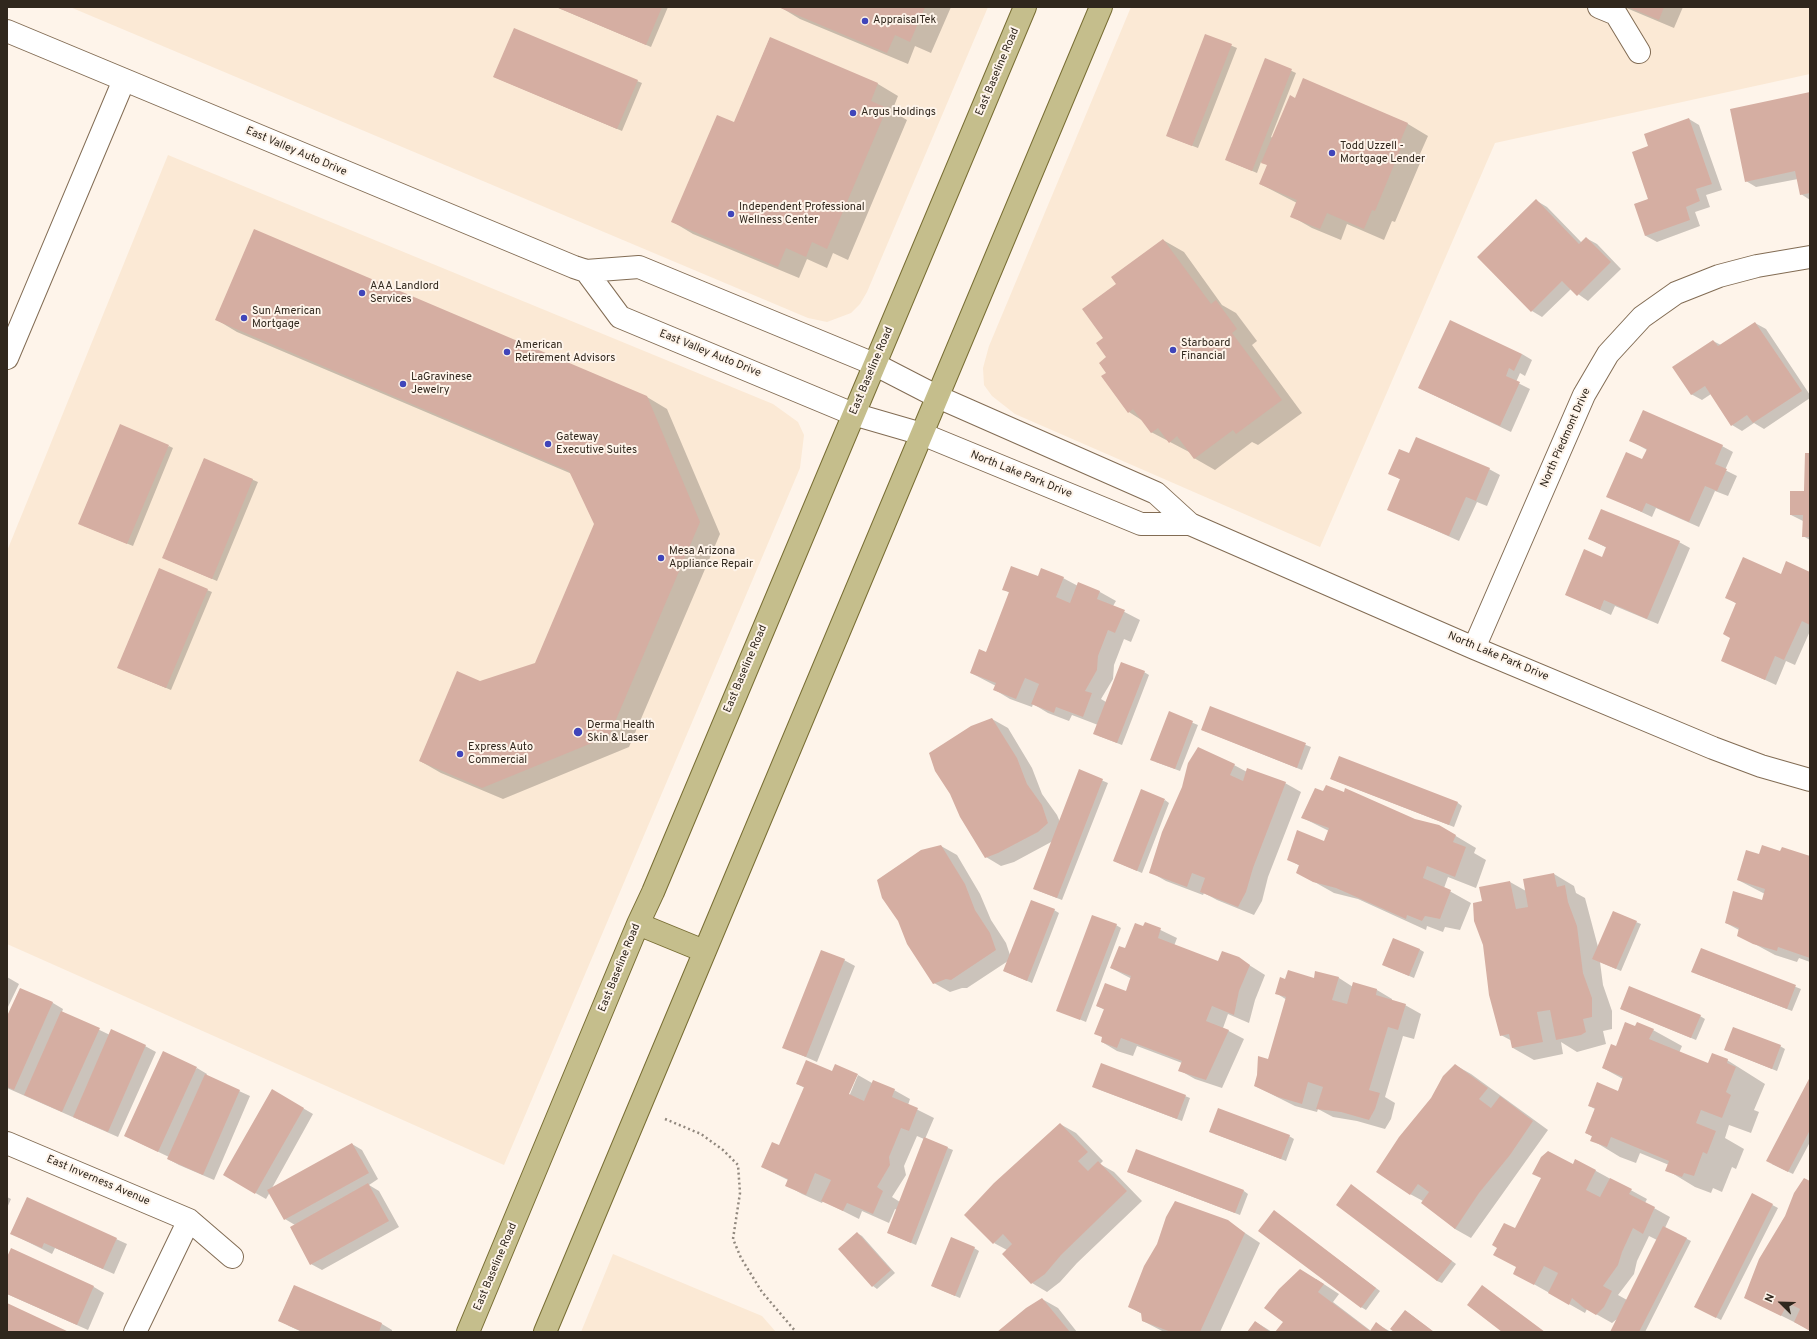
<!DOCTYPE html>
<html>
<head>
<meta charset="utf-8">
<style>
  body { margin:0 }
  #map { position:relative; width:1817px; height:1339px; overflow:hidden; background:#fef4ea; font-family:Overpass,sans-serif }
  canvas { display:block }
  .frame { position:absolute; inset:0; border:8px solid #30271d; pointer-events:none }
  .north { position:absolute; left:1761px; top:1283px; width:40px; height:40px; -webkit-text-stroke:3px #fef4ea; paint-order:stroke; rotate:293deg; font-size:11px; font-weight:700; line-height:16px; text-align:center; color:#30271d }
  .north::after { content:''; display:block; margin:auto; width:14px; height:18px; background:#30271d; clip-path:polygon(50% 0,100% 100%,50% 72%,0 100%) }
</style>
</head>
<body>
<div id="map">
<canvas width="1817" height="1339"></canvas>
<div class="frame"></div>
<div class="north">N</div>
</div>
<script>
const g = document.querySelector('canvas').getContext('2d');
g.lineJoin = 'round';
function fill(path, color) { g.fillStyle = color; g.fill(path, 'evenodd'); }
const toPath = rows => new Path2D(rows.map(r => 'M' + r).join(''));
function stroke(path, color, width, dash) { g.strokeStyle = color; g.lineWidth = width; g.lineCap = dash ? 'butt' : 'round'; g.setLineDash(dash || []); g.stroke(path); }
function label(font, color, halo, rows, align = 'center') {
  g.font = font + ' Overpass,sans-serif'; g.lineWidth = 4; g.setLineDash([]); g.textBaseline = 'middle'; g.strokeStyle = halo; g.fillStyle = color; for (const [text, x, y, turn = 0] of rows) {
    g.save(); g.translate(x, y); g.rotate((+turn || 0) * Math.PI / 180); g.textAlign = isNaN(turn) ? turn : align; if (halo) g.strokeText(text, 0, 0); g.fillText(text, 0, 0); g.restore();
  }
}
fill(toPath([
  [70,7,988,7,867,292,860,304,851,313,827,322,808,318],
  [1131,7,1810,7,1810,74,1495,143,1320,547,1015,414,992,396,984,385,983,368,989,346],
  [168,155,773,404,798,422,804,435,800,468,504,1165,7,944,7,551],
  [613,1254,762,1316,776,1332,581,1332]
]), '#fbe9d5');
fill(toPath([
  [556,7,668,7,651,47],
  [780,7,951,7,931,53,915,46,908,64,800,19],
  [1624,7,1683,7,1674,28],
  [1206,35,1237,48,1198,148,1172,138],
  [770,38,878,84,898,96,892,111,907,120,848,260,833,253,827,268,807,259,799,278,693,234,673,222,734,124],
  [1266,59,1296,73,1271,137,1273,138,1296,99,1304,80,1408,124,1428,136,1420,154,1423,156,1395,222,1392,221,1384,240,1347,224,1341,240,1312,228,1291,216,1297,203,1260,184,1268,165,1261,162,1257,173,1231,162],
  [494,77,637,81,642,83,622,131],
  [1810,93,1810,200,1801,194,1798,179,1756,187,1746,181],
  [1689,119,1699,125,1722,190,1706,195,1710,207,1695,212,1700,226,1657,242,1646,236,1635,204,1650,199,1650,147],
  [1537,201,1547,207,1582,243,1586,238,1597,244,1621,269,1588,301,1571,289,1542,317,1532,311],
  [1163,240,1184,252,1222,305,1236,313,1257,341,1252,345,1302,413,1258,445,1252,442,1215,470,1194,458,1191,453,1151,432,1143,421,1129,412,1107,373,1108,358,1105,338,1117,284],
  [217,320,647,397,667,409,720,534,629,747,503,799,441,773,420,761,480,682,536,664,596,524,572,474,237,332],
  [1755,323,1766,329,1810,395,1810,398,1764,429,1754,423,1742,431,1732,425,1711,394,1702,400,1691,394,1713,341,1721,345],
  [1522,354,1532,360,1525,376,1520,373,1516,382,1530,389,1511,432,1419,388],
  [1631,441,1722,446,1733,452,1725,470,1737,476,1728,496,1715,491,1699,527,1656,508,1652,517,1607,496,1643,461,1647,450],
  [169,446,173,448,133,546,84,526],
  [1410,454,1489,469,1500,475,1487,506,1477,502,1459,541,1388,509,1401,480,1390,473],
  [1810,454,1810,540,1803,536,1803,521,1791,515,1805,492],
  [204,459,258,482,217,581,168,560],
  [1590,539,1679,542,1690,548,1658,624,1615,606,1611,615,1566,594,1603,558,1607,548],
  [1810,573,1810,631,1795,665,1786,661,1776,685,1722,660,1732,638,1737,604,1726,597,1782,575],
  [1039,577,1063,578,1078,586,1079,584,1100,592,1116,601,1113,606,1140,620,1131,642,1124,639,1114,665,1113,679,1101,699,1106,702,1144,672,1149,675,1122,745,1099,736,1098,725,1072,715,1069,721,1048,713,1033,704,1032,707,1010,699,995,690,996,686,971,673,986,653,1010,593,1003,589],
  [207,590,212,592,171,690,123,670],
  [1211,708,1311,747,1302,770,1202,730],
  [1169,713,1198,725,1180,771,1156,762],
  [992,719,1008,728,1032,768,1042,794,1057,815,1060,822,1080,771,1108,783,1062,900,1039,891,1053,841,1014,862,1001,866,986,857],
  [1234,765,1247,772,1285,783,1301,792,1268,877,1262,901,1254,915,1217,900,1204,893,1203,895,1166,881,1150,872,1183,787],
  [1331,779,1458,803,1462,806,1454,827],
  [1165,800,1169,803,1142,873,1114,861],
  [1303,818,1415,820,1439,826,1476,848,1474,853,1486,860,1476,888,1448,877,1444,888,1471,903,1460,930,1445,927,1443,932,1427,926,1426,930,1358,899,1334,893,1297,872,1300,866,1288,859,1325,842,1329,831],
  [941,846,957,855,980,894,991,920,1006,943,1010,955,1054,910,1059,913,1032,983,1004,971,1008,961,967,988,962,988,950,992,934,983],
  [1781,852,1810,857,1810,962,1799,958,1797,962,1775,955,1738,935,1739,930,1726,923,1763,901,1765,894,1738,880,1760,855],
  [1554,874,1574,886,1576,893,1585,898,1598,947,1636,922,1641,924,1621,971,1600,962,1603,985,1612,1011,1612,1029,1603,1031,1606,1044,1577,1052,1561,1042,1563,1054,1534,1060,1513,1048,1512,1041,1501,1035,1483,902,1510,882,1526,891],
  [1146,923,1177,938,1174,946,1218,963,1238,958,1265,975,1255,1000,1249,1023,1228,1014,1223,1028,1244,1039,1222,1088,1195,1079,1179,1070,1182,1063,1137,1046,1133,1056,1117,1051,1102,1042,1105,1010,1097,1006,1126,992,1132,979,1111,968],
  [1116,925,1121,928,1086,1022,1057,1010],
  [1419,949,1424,952,1414,978,1388,967],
  [1701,950,1801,989,1792,1011,1697,974],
  [844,960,855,966,817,1062,783,1047],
  [7,977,19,984,7,1009],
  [1339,978,1353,987,1377,990,1392,999,1392,1001,1405,1005,1421,1014,1414,1039,1403,1036,1385,1097,1395,1103,1391,1119,1385,1129,1357,1121,1333,1117,1318,1109,1317,1112,1295,1106,1255,1086,1268,1061,1287,1000,1276,993,1286,980],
  [20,989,53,1003,63,1009,62,1012,110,1035,145,1046,156,1052,118,1137,7,1088,7,1019],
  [1621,1009,1700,1016,1705,1019,1696,1040],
  [1636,1028,1653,1030,1682,1046,1679,1053,1708,1065,1727,1060,1765,1084,1754,1110,1759,1112,1751,1133,1729,1125,1725,1138,1744,1149,1736,1169,1732,1167,1722,1192,1713,1188,1711,1193,1695,1187,1667,1170,1669,1165,1640,1153,1636,1163,1620,1157,1592,1140,1593,1137,1586,1133,1595,1109,1589,1106,1618,1092,1623,1079,1603,1068,1616,1048],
  [1780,1046,1785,1049,1777,1071,1725,1050],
  [1455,1065,1471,1074,1548,1130,1471,1238,1455,1229,1423,1201,1410,1194],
  [197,1068,207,1074,206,1076,250,1096,214,1180,179,1165,168,1159,169,1157,125,1136],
  [858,1075,872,1083,894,1090,910,1099,908,1105,934,1118,925,1139,953,1150,916,1245,888,1233,897,1210,895,1209,889,1223,862,1211,859,1219,823,1201,822,1203,802,1194,786,1185,788,1180,762,1167,780,1146,805,1088,797,1084,848,1099],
  [917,1136,924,1139,900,1202,892,1197,906,1175,904,1166],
  [1810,1079,1810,1142,1793,1174,1772,1164],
  [1098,1089,1185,1096,1190,1098,1182,1121],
  [272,1090,313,1114,272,1188,352,1144,362,1150,378,1179,369,1185,379,1191,399,1227,322,1270,311,1264,295,1225,285,1219,270,1192,266,1199,224,1175],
  [1060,1124,1076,1133,1103,1161,1100,1164,1114,1172,1142,1201,1077,1263,1060,1282,1047,1292,1032,1283,1007,1250,994,1243],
  [1215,1134,1289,1136,1294,1139,1286,1161],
  [1576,1160,1647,1199,1645,1203,1670,1217,1665,1228,1691,1241,1645,1332,1611,1332,1617,1319,1612,1323,1587,1309,1585,1313,1530,1282,1517,1267,1515,1230,1573,1165],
  [1649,1236,1657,1240,1627,1300,1618,1295,1634,1274,1637,1261],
  [1128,1172,1244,1191,1248,1194,1240,1215],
  [1810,1182,1810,1330,1746,1298,1786,1216],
  [1356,1189,1456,1264,1442,1283,1437,1281],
  [1752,1194,1778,1208,1721,1320,1700,1309],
  [7,1197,11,1199,7,1208],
  [27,1198,127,1244,114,1274,55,1248,52,1254,12,1234],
  [1279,1215,1380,1291,1366,1310,1361,1307],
  [1227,1221,1260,1243,1220,1332,1164,1332,1143,1321,1142,1314,1130,1307],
  [857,1233,862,1236,895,1273,877,1289,873,1286],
  [974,1248,979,1251,960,1298,932,1286],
  [7,1259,94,1287,104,1293,88,1330,7,1294],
  [1316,1279,1339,1294,1333,1302,1371,1331,1377,1324,1391,1332,1276,1332],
  [294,1286,382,1324,392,1330,392,1332,302,1332,289,1326,279,1320],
  [1042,1299,1058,1308,1077,1332,998,1332],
  [1406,1311,1434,1332,1396,1332],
  [1256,1322,1272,1332,1248,1332]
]), '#0003');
fill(toPath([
  [556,7,662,7,646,45],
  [778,7,925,7,910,42,895,35,887,53],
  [1628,7,1664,7,1659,20],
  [514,28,638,80,617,129,493,77],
  [1205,34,1232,44,1192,146,1166,136],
  [770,37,878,83,871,101,887,108,827,249,812,242,806,257,786,248,778,267,671,222,717,115,734,122],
  [1265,58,1292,69,1252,171,1225,160],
  [1303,78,1408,123,1400,142,1403,143,1375,211,1372,210,1364,229,1327,213,1320,229,1290,217,1297,200,1259,184,1267,165,1261,163,1290,95,1295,98],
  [1810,92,1810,193,1800,195,1795,171,1745,182,1730,109],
  [1689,118,1712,184,1696,189,1700,201,1686,207,1690,220,1645,236,1634,204,1648,199,1632,152,1648,146,1644,134],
  [1536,199,1579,244,1586,237,1611,262,1577,296,1562,281,1531,312,1477,257],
  [254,229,647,396,700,522,609,736,482,788,419,761,457,671,480,681,535,663,594,524,569,471,215,320],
  [1163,239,1211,304,1216,300,1237,329,1232,333,1282,400,1236,434,1233,430,1194,459,1177,436,1169,443,1158,428,1151,433,1133,409,1128,413,1101,376,1106,373,1099,363,1106,357,1096,343,1103,338,1082,309,1116,284,1111,277],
  [1450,320,1522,354,1514,371,1509,368,1506,376,1520,382,1500,426,1418,388],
  [1755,322,1802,391,1753,423,1747,415,1731,426,1705,386,1691,395,1672,367,1713,340,1718,346],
  [1643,410,1723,445,1715,464,1727,469,1717,491,1705,486,1689,522,1646,503,1642,512,1606,497,1626,452,1642,459,1647,449,1629,441],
  [120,424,169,445,127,544,78,524],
  [1416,437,1490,468,1476,501,1466,497,1449,536,1387,510,1400,479,1388,474,1399,449,1409,453],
  [1805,453,1810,453,1810,537,1802,537,1803,515,1790,515,1790,491,1804,491],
  [204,458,253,479,212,579,162,558],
  [1601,509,1680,541,1647,619,1604,600,1600,610,1565,595,1584,549,1602,557,1606,547,1588,539],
  [1743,557,1781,574,1786,561,1810,572,1810,625,1802,621,1784,660,1775,656,1765,680,1721,661,1730,638,1723,634,1736,603,1725,598],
  [1011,566,1038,576,1041,568,1064,577,1056,597,1070,603,1078,582,1100,591,1097,599,1125,610,1115,633,1108,630,1098,656,1097,670,1085,691,1092,693,1083,717,1056,707,1054,713,1031,704,1039,684,1025,678,1016,699,993,690,996,683,970,673,979,649,986,652,1009,592,1002,590],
  [159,568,208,589,166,688,117,668],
  [1121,662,1145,671,1117,743,1093,734],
  [1210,706,1306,743,1297,768,1201,730],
  [1169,711,1193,721,1175,769,1150,760],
  [992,718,1017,758,1027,784,1042,805,1048,823,1038,832,998,853,985,858,960,817,950,794,935,771,929,753,971,726],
  [1198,747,1235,764,1230,775,1243,781,1247,768,1286,782,1253,868,1246,892,1238,907,1200,892,1205,878,1192,873,1187,887,1149,873,1162,832,1182,787,1188,763],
  [1339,756,1458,802,1449,825,1330,779],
  [1079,769,1103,779,1057,898,1033,889],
  [1326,785,1344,792,1345,788,1415,819,1439,825,1456,835,1453,842,1466,847,1455,877,1427,866,1423,878,1451,890,1440,919,1425,916,1422,921,1407,915,1406,919,1336,888,1313,882,1296,873,1299,865,1287,860,1297,830,1324,841,1329,828,1301,818,1315,788,1323,791],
  [1141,789,1165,799,1137,871,1113,861],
  [941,845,965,884,975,910,990,933,996,950,951,980,946,979,933,984,907,944,898,921,882,898,877,880,921,850],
  [1762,845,1780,851,1782,847,1810,856,1810,958,1778,947,1777,951,1753,944,1737,936,1739,928,1725,923,1733,891,1762,900,1765,889,1737,880,1746,850,1759,854],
  [1554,873,1557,887,1565,885,1568,902,1577,926,1583,973,1592,998,1592,1017,1583,1019,1586,1032,1581,1035,1556,1040,1550,1010,1537,1012,1543,1042,1512,1048,1509,1034,1500,1036,1489,995,1483,945,1474,921,1473,903,1482,901,1479,887,1510,881,1516,909,1528,907,1523,879],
  [1031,900,1055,909,1027,981,1003,971],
  [1613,911,1637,921,1616,969,1592,959],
  [1092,915,1117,924,1080,1020,1056,1011],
  [1145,922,1161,928,1158,938,1218,961,1222,951,1239,957,1250,965,1239,991,1234,1015,1212,1006,1206,1021,1229,1030,1206,1080,1178,1071,1182,1061,1121,1038,1117,1048,1101,1042,1102,1037,1094,1034,1104,1009,1096,1006,1105,983,1126,991,1131,976,1110,968,1119,946,1125,948,1135,923,1143,926],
  [1393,938,1420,949,1409,976,1382,965],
  [1701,948,1796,985,1787,1009,1691,972],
  [821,950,845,959,806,1057,782,1048],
  [1288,970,1314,978,1315,971,1339,977,1332,1000,1347,1004,1353,982,1377,989,1376,995,1406,1004,1398,1030,1388,1027,1369,1090,1380,1093,1375,1109,1369,1120,1341,1112,1316,1109,1323,1087,1308,1082,1302,1104,1278,1097,1254,1086,1257,1075,1258,1056,1268,1059,1286,997,1275,994,1280,977,1285,979],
  [1629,986,1701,1015,1691,1038,1620,1009],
  [20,988,53,1002,14,1090,7,1087,7,1016],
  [61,1011,100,1028,62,1112,24,1095],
  [1625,1022,1635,1026,1637,1022,1654,1029,1649,1039,1708,1063,1712,1053,1728,1059,1727,1063,1736,1067,1726,1092,1731,1095,1722,1118,1701,1110,1696,1123,1716,1131,1707,1154,1703,1152,1694,1176,1684,1173,1682,1177,1665,1171,1669,1161,1611,1137,1607,1147,1590,1141,1592,1136,1585,1133,1595,1108,1588,1106,1597,1082,1618,1091,1623,1077,1602,1068,1611,1044,1616,1046],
  [1733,1027,1781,1045,1772,1069,1724,1050],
  [111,1029,146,1045,108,1132,73,1117],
  [163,1051,197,1067,158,1152,124,1136],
  [806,1060,832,1071,835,1064,858,1074,849,1094,864,1101,873,1080,895,1089,892,1097,918,1108,909,1131,901,1128,889,1157,890,1165,877,1187,883,1191,873,1214,847,1203,843,1211,821,1201,831,1180,815,1173,806,1195,785,1186,788,1179,761,1167,772,1142,779,1145,804,1087,796,1084],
  [1101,1063,1186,1095,1177,1119,1092,1087],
  [1455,1064,1488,1088,1479,1099,1491,1108,1500,1096,1533,1121,1510,1155,1479,1193,1455,1229,1421,1203,1429,1192,1418,1184,1410,1195,1376,1172,1399,1137,1431,1098,1443,1076],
  [205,1074,240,1090,203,1175,167,1159],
  [1810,1077,1810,1130,1788,1172,1766,1161],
  [272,1089,304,1108,255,1194,223,1175],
  [1218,1108,1290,1135,1281,1159,1209,1132],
  [1060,1123,1088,1152,1078,1161,1088,1171,1098,1161,1127,1191,1061,1255,1045,1274,1031,1284,1002,1254,1012,1244,1003,1234,993,1244,964,1215,994,1183],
  [924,1137,948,1147,911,1243,887,1233],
  [352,1143,369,1173,284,1220,267,1190],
  [1136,1149,1244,1190,1235,1213,1127,1172],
  [1548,1151,1573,1164,1575,1159,1596,1170,1586,1190,1600,1197,1610,1178,1632,1189,1629,1194,1655,1207,1643,1234,1633,1228,1622,1252,1618,1265,1603,1286,1612,1291,1604,1307,1596,1315,1584,1308,1572,1298,1569,1305,1548,1293,1558,1273,1544,1266,1534,1285,1513,1274,1516,1267,1493,1255,1497,1248,1492,1245,1504,1223,1515,1228,1541,1178,1532,1174,1541,1157],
  [1804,1178,1810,1181,1810,1331,1794,1322,1800,1309,1788,1303,1781,1316,1744,1298,1759,1259,1785,1216,1794,1193],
  [368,1183,389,1221,310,1265,290,1227],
  [1351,1184,1452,1261,1437,1281,1336,1205],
  [1752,1193,1773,1204,1716,1318,1694,1307],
  [27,1197,117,1238,103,1269,44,1243,42,1248,10,1234],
  [1175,1201,1228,1220,1245,1233,1200,1332,1171,1332,1142,1321,1141,1313,1128,1307,1144,1266,1157,1244,1166,1217],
  [1274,1210,1376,1288,1361,1308,1258,1231],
  [1663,1226,1687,1238,1639,1332,1610,1332],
  [857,1232,891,1270,872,1287,838,1249],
  [951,1237,975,1247,955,1296,931,1286],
  [11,1248,94,1286,77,1325,7,1294,7,1257],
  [1300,1269,1324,1284,1318,1292,1370,1331,1376,1322,1389,1332,1275,1332,1283,1322,1264,1308,1279,1289],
  [294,1285,382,1323,379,1332,303,1332,278,1321],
  [1482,1285,1545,1332,1502,1332,1467,1305],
  [1042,1298,1070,1332,997,1332,1026,1308],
  [7,1303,69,1332,7,1332],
  [1405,1310,1434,1332,1394,1332,1390,1329],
  [1255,1321,1270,1332,1247,1332]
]), '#d5aea2');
const minor = toPath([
  [1599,7,1616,14,1639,52],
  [7,31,574,267,586,271,639,267,874,364,938,397,1156,493,1190,524,1474,648,1713,748,1761,766,1810,780],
  [586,271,620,317,853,414,922,434,1141,524,1190,524],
  [7,358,124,80],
  [1474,648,1584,395,1608,354,1642,317,1676,293,1719,276,1757,266,1810,257],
  [7,1143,189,1220,232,1257],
  [135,1332,189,1220]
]);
const major = toPath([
  [638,924,704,951],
  [468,1332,638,924,653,892,1025,7],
  [545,1332,1101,7]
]);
stroke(minor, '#826c54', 24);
stroke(major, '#786d33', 24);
stroke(toPath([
  [665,1119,701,1134,723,1150,738,1165,740,1193,733,1239,741,1258,762,1292,796,1332]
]), '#91887e', 2.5, [2, 3]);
stroke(minor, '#fff', 22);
stroke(major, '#c5be8c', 22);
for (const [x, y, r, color] of [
  [865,21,4,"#4045ba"],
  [853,113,4,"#4045ba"],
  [1332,153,4,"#4045ba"],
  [731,214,4,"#4045ba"],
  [362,293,4,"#4045ba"],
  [244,318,4,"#4045ba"],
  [1173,350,4,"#4045ba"],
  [507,352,4,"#4045ba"],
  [403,384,4,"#4045ba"],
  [548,444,4,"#4045ba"],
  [661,558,4,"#4045ba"],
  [578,732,5,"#4045ba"],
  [460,754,4,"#4045ba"]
]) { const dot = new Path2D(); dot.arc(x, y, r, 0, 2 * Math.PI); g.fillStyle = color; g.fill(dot); stroke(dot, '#fef4ea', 1.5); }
label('11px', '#30271d', '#fef4ea', [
  ["AppraisalTek",873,21],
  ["Argus Holdings",861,113],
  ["Todd Uzzell -",1340,147],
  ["Mortgage Lender",1340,160],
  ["Independent Professional",739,208],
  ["Wellness Center",739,221],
  ["AAA Landlord",370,287],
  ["Services",370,300],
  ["Sun American",252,312],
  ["Mortgage",252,325],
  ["Starboard",1181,344],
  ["Financial",1181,357],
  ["American",515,346],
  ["Retirement Advisors",515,359],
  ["LaGravinese",411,378],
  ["Jewelry",411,391],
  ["Gateway",556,438],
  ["Executive Suites",556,451],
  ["Mesa Arizona",669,552],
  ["Appliance Repair",669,565],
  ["Derma Health",587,726],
  ["Skin & Laser",587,739],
  ["Express Auto",468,748],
  ["Commercial",468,761]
], 'left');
label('11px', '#30271d', '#fef4ea', [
  ["East Baseline Road",998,72,-67],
  ["East Valley Auto Drive",296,152,23],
  ["East Valley Auto Drive",710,354,22],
  ["East Baseline Road",872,371,-67],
  ["North Piedmont Drive",1566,438,-66],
  ["North Lake Park Drive",1021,475,22],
  ["North Lake Park Drive",1498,657,23],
  ["East Baseline Road",746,669,-67],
  ["East Baseline Road",620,968,-68],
  ["East Inverness Avenue",98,1181,23],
  ["East Baseline Road",496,1267,-67]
]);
</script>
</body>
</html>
